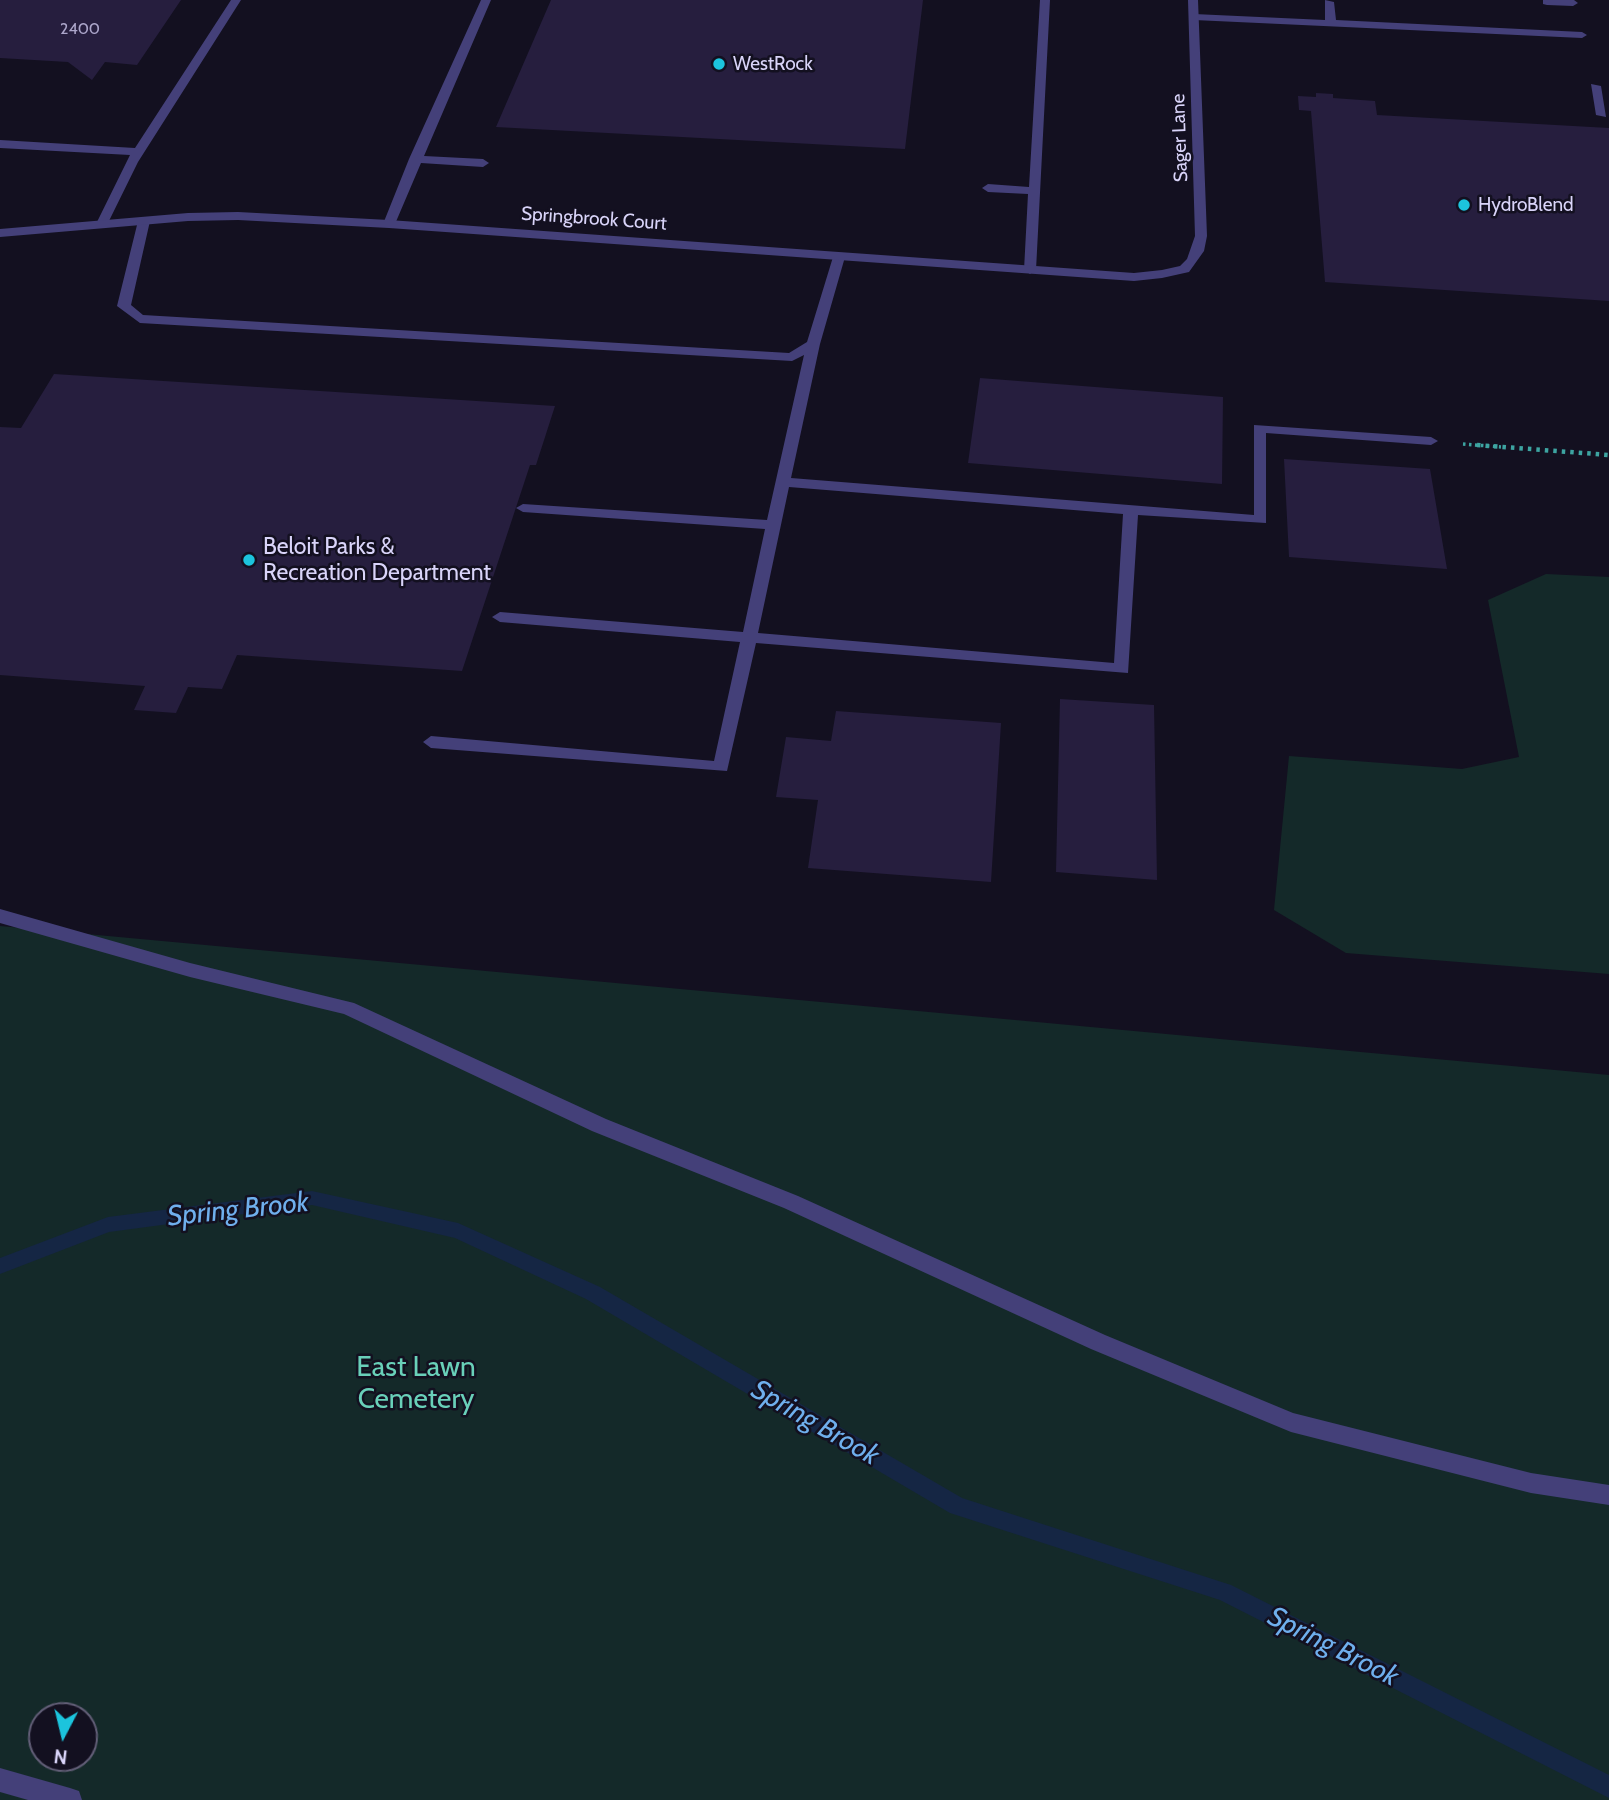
<!DOCTYPE html>
<html>
<head>
<meta charset="utf-8">
<style>
  body { margin:0 }
  #map { position:relative; width:1609px; height:1800px; overflow:hidden; background:#131020; font-family:Cabin,sans-serif }
  canvas { display:block }
  .north { position:absolute; left:28px; top:1702px; width:70px; height:70px; box-sizing:border-box; background:#131020; border:2px solid #625e77; border-radius:50%; rotate:187deg; font-size:19px; font-weight:700; line-height:28px; text-align:center; color:#d9d4f9 }
  .north::after { content:''; display:block; margin:auto; width:24px; height:32px; background:#1cc4dd; clip-path:polygon(50% 0,100% 100%,50% 72%,0 100%) }
</style>
</head>
<body>
<div id="map">
<canvas width="1609" height="1800"></canvas>
<div class="north">N</div>
</div>
<script>
const g = document.querySelector('canvas').getContext('2d');
g.lineJoin = 'round';
function fill(path, color) { g.fillStyle = color; g.fill(path, 'evenodd'); }
const toPath = rows => new Path2D(rows.map(r => 'M' + r).join(''));
function stroke(path, color, width, dash) { g.strokeStyle = color; g.lineWidth = width; g.lineCap = dash ? 'butt' : 'round'; g.setLineDash(dash || []); g.stroke(path); }
function label(font, color, halo, rows, align = 'center') {
  g.font = font + ' Cabin,sans-serif'; g.lineWidth = 5; g.setLineDash([]); g.textBaseline = 'middle'; g.strokeStyle = halo; g.fillStyle = color; for (const [text, x, y, turn = 0] of rows) {
    g.save(); g.translate(x, y); g.rotate((+turn || 0) * Math.PI / 180); g.textAlign = isNaN(turn) ? turn : align; if (halo) g.strokeText(text, 0, 0); g.fillText(text, 0, 0); g.restore();
  }
}
fill(toPath([
  [1546,574,1609,577,1609,974,1346,953,1274,910,1289,756,1462,769,1519,757,1488,600],
  [0,926,1609,1075,1609,1800,0,1800],
  [42,1716,84,1716,84,1758,42,1758]
]), '#142929');
fill(toPath([
  [312,1191,458,1223,600,1287,962,1498,1231,1585,1609,1775,1609,1798,1220,1600,950,1513,586,1299,455,1238,312,1205,109,1232,0,1274,0,1258,108,1217,312,1191]
]), '#152644');
fill(toPath([
  [0,0,181,0,137,65,105,62,92,80,68,62,0,58],
  [551,0,923,0,905,149,496,127],
  [1316,93,1333,94,1333,98,1375,101,1377,115,1609,128,1609,301,1325,282,1311,111,1299,110,1298,96,1316,97],
  [54,374,555,406,536,465,530,465,462,671,237,655,222,689,188,687,176,713,134,710,145,686,0,675,0,427,21,428],
  [980,378,1223,397,1222,484,968,463],
  [1284,459,1430,469,1447,569,1289,557],
  [1060,699,1154,705,1157,880,1056,872],
  [836,711,1001,723,991,882,808,868,818,800,776,797,786,737,831,741]
]), '#261e3e');
stroke(toPath([
  [1463,444,1501,447]
]), '#3da4a1', 3.5, [2.5, 3.5]);
stroke(toPath([
  [1477,445,1609,455]
]), '#3da4a1', 4.5, [3.5, 5]);
fill(toPath([
  [231,0,241,0,138,162,106,227,96,224,130,155,0,148,0,140,135,148,231,0],
  [481,0,491,0,424,156,483,159,489,163,483,167,421,163,395,224,385,227,383,224,409,159,481,0],
  [1040,0,1050,0,1036,270,1030,274,1024,270,1028,194,988,192,982,188,988,184,1029,187,1040,0],
  [1325,0,1334,2,1336,20,1582,32,1587,35,1582,38,1194,20,1189,17,1194,14,1325,20,1325,0],
  [1543,0,1574,0,1578,3,1573,6,1547,5,1543,4,1543,0],
  [1591,84,1601,86,1606,117,1596,115,1591,84],
  [144,217,150,221,131,305,143,315,789,353,807,342,833,257,843,254,845,257,820,344,791,478,1254,515,1254,425,1431,437,1438,441,1431,445,1266,433,1266,523,1138,515,1128,673,756,643,727,771,431,748,423,742,431,736,714,761,740,642,500,622,492,617,500,612,743,632,765,529,523,512,516,508,523,504,767,520,804,355,792,361,140,323,117,306,138,221,144,217],
  [789,487,1123,514,1114,663,758,633,789,487],
  [0,909,190,963,354,1003,606,1119,798,1196,1105,1335,1293,1413,1531,1473,1609,1485,1609,1505,1531,1493,1291,1432,1091,1349,784,1208,592,1131,344,1014,190,977,0,923,0,909]
]), '#444079');
fill(toPath([
  [1188,0,1198,0,1207,236,1204,251,1189,272,1162,278,1134,281,389,228,238,220,188,221,0,237,0,229,188,213,238,212,389,220,1134,273,1162,270,1180,266,1187,259,1195,236,1188,0],
  [0,1768,70,1788,79,1791,82,1800,28,1800,0,1792,0,1768]
]), '#444079');
for (const [x, y, r, color] of [
  [719,64,7,"#1cc4dd"],
  [1464,205,7,"#1cc4dd"],
  [249,560,7,"#1cc4dd"]
]) { const dot = new Path2D(); dot.arc(x, y, r, 0, 2 * Math.PI); g.fillStyle = color; g.fill(dot); stroke(dot, '#131020', 2.5); }
label('16px', '#aca6ca', null, [
  ["2400",80,29]
]);
label('19px', '#d9d4f9', '#131020', [
  ["WestRock",733,64],
  ["HydroBlend",1478,205]
], 'left');
label('19px', '#d9d4f9', '#131020', [
  ["Sager Lane",1180,138,-92],
  ["Springbrook Court",594,219,4]
]);
label('23px', '#d9d4f9', '#131020', [
  ["Beloit Parks &",263,547],
  ["Recreation Department",263,573]
], 'left');
label('italic 28px', '#6fafed', '#131020', [
  ["Spring Brook",238,1210,-6],
  ["Spring Brook",815,1423,30],
  ["Spring Brook",1333,1647,27]
]);
label('28px', '#69d0b9', '#131020', [
  ["East Lawn",416,1368],
  ["Cemetery",416,1400]
]);
</script>
</body>
</html>
